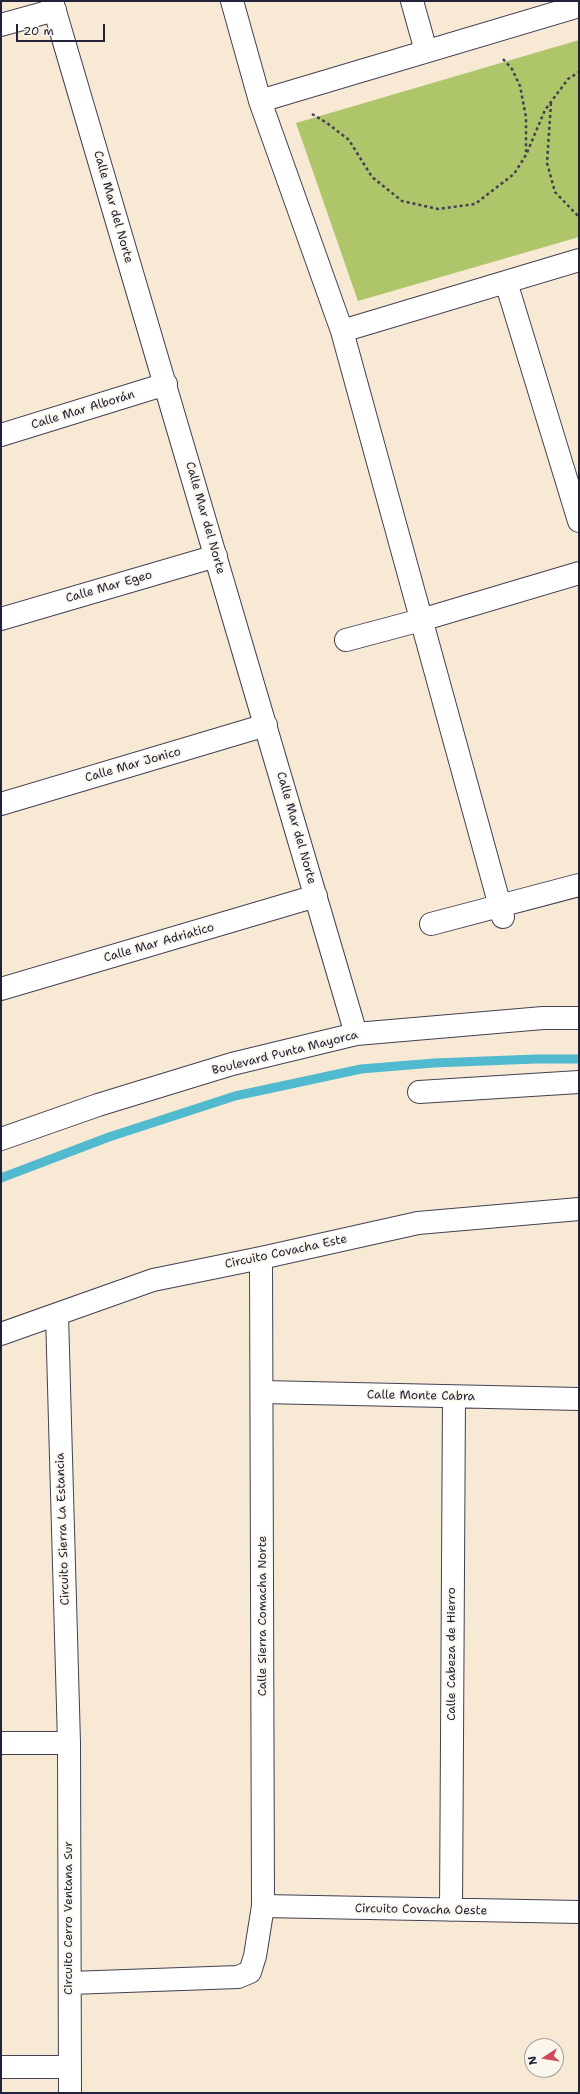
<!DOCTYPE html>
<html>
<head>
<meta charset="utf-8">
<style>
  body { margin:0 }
  #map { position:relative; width:580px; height:2094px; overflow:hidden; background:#f8e9d5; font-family:"Shantell Sans",sans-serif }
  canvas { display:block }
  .frame { position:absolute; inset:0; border:2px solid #22223b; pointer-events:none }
  .north { position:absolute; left:524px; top:2038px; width:40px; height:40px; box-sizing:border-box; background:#fbf7ec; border:1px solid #a4a2a5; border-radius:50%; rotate:258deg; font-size:11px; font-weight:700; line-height:16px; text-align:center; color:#22223b }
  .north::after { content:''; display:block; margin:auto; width:14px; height:18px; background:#d1495b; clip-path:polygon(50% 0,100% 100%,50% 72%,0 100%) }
  .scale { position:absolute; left:16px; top:24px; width:89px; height:18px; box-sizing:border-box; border:2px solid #22223b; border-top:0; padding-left:5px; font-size:12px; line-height:14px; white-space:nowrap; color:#22223b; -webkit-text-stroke:3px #fbf7ec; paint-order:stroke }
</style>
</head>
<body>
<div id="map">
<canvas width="580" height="2094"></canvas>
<div class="frame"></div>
<div class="north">N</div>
<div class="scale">20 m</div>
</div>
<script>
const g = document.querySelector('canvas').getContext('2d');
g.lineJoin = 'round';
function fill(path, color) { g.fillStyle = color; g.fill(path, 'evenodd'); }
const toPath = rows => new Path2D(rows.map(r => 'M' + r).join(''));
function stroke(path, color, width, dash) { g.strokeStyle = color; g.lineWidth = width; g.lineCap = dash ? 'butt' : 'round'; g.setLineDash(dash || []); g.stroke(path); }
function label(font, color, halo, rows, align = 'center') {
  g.font = font + ' "Shantell Sans",sans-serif'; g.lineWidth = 4; g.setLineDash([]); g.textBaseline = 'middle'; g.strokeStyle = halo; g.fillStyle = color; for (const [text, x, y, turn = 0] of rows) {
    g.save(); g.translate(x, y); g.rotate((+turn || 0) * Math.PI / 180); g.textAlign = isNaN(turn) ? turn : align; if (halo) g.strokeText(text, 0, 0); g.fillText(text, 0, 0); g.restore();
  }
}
fill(toPath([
  [579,40,579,237,358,301,296,123]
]), '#afc56a');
stroke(toPath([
  [1,1178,109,1137,235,1096,361,1069,434,1063,536,1059,579,1059]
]), '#51bace', 9);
const minor = toPath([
  [52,1,356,1034],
  [232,1,260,101,342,331,503,917],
  [412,1,426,51],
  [1,25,55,10],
  [260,101,579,6],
  [506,282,579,521],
  [342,331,579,260],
  [1,435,166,384],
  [1,619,216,556],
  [346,640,421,620,579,573],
  [1,804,266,725],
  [431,924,579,885],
  [1,989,316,896],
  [419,1092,579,1082],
  [1,1139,98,1105,232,1064,356,1034,543,1018,579,1018],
  [57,1315,69,1743,70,2093],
  [1,1334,153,1280,261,1258,418,1223,579,1209],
  [263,1392,579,1399],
  [1,1743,69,1743],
  [263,1906,579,1912],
  [451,1910,454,1397],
  [70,1983,238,1977,250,1972,255,1956,263,1906,261,1258],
  [1,2067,70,2067]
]);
stroke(minor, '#424052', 24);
stroke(toPath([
  [503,59,512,69,520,86,526,117,526,152],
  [551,103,547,163,555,192,579,217],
  [312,114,327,123,349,140,372,177,402,201,438,209,475,204,514,174,526,155,545,110,568,79,579,72]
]), '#424052', 2.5, [3, 3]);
stroke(minor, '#fff', 22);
label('12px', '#22223b', '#fbf7ec', [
  ["Calle Mar del Norte",113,207,74],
  ["Calle Mar Alborán",83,410,-17],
  ["Calle Mar del Norte",205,518,74],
  ["Calle Mar Egeo",109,587,-16],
  ["Calle Mar Jonico",133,765,-16],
  ["Calle Mar del Norte",296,828,74],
  ["Calle Mar Adriatico",159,943,-16],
  ["Boulevard Punta Mayorca",285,1053,-14],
  ["Circuito Covacha Este",286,1252,-12],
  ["Calle Monte Cabra",421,1396,1],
  ["Circuito Sierra La Estancia",63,1529,-92],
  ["Calle Sierra Comacha Norte",263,1616,-90],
  ["Calle Cabeza de Hierro",452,1654,-90],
  ["Circuito Covacha Oeste",421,1910,1],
  ["Circuito Cerro Ventana Sur",69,1918,-90]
]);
</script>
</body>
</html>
